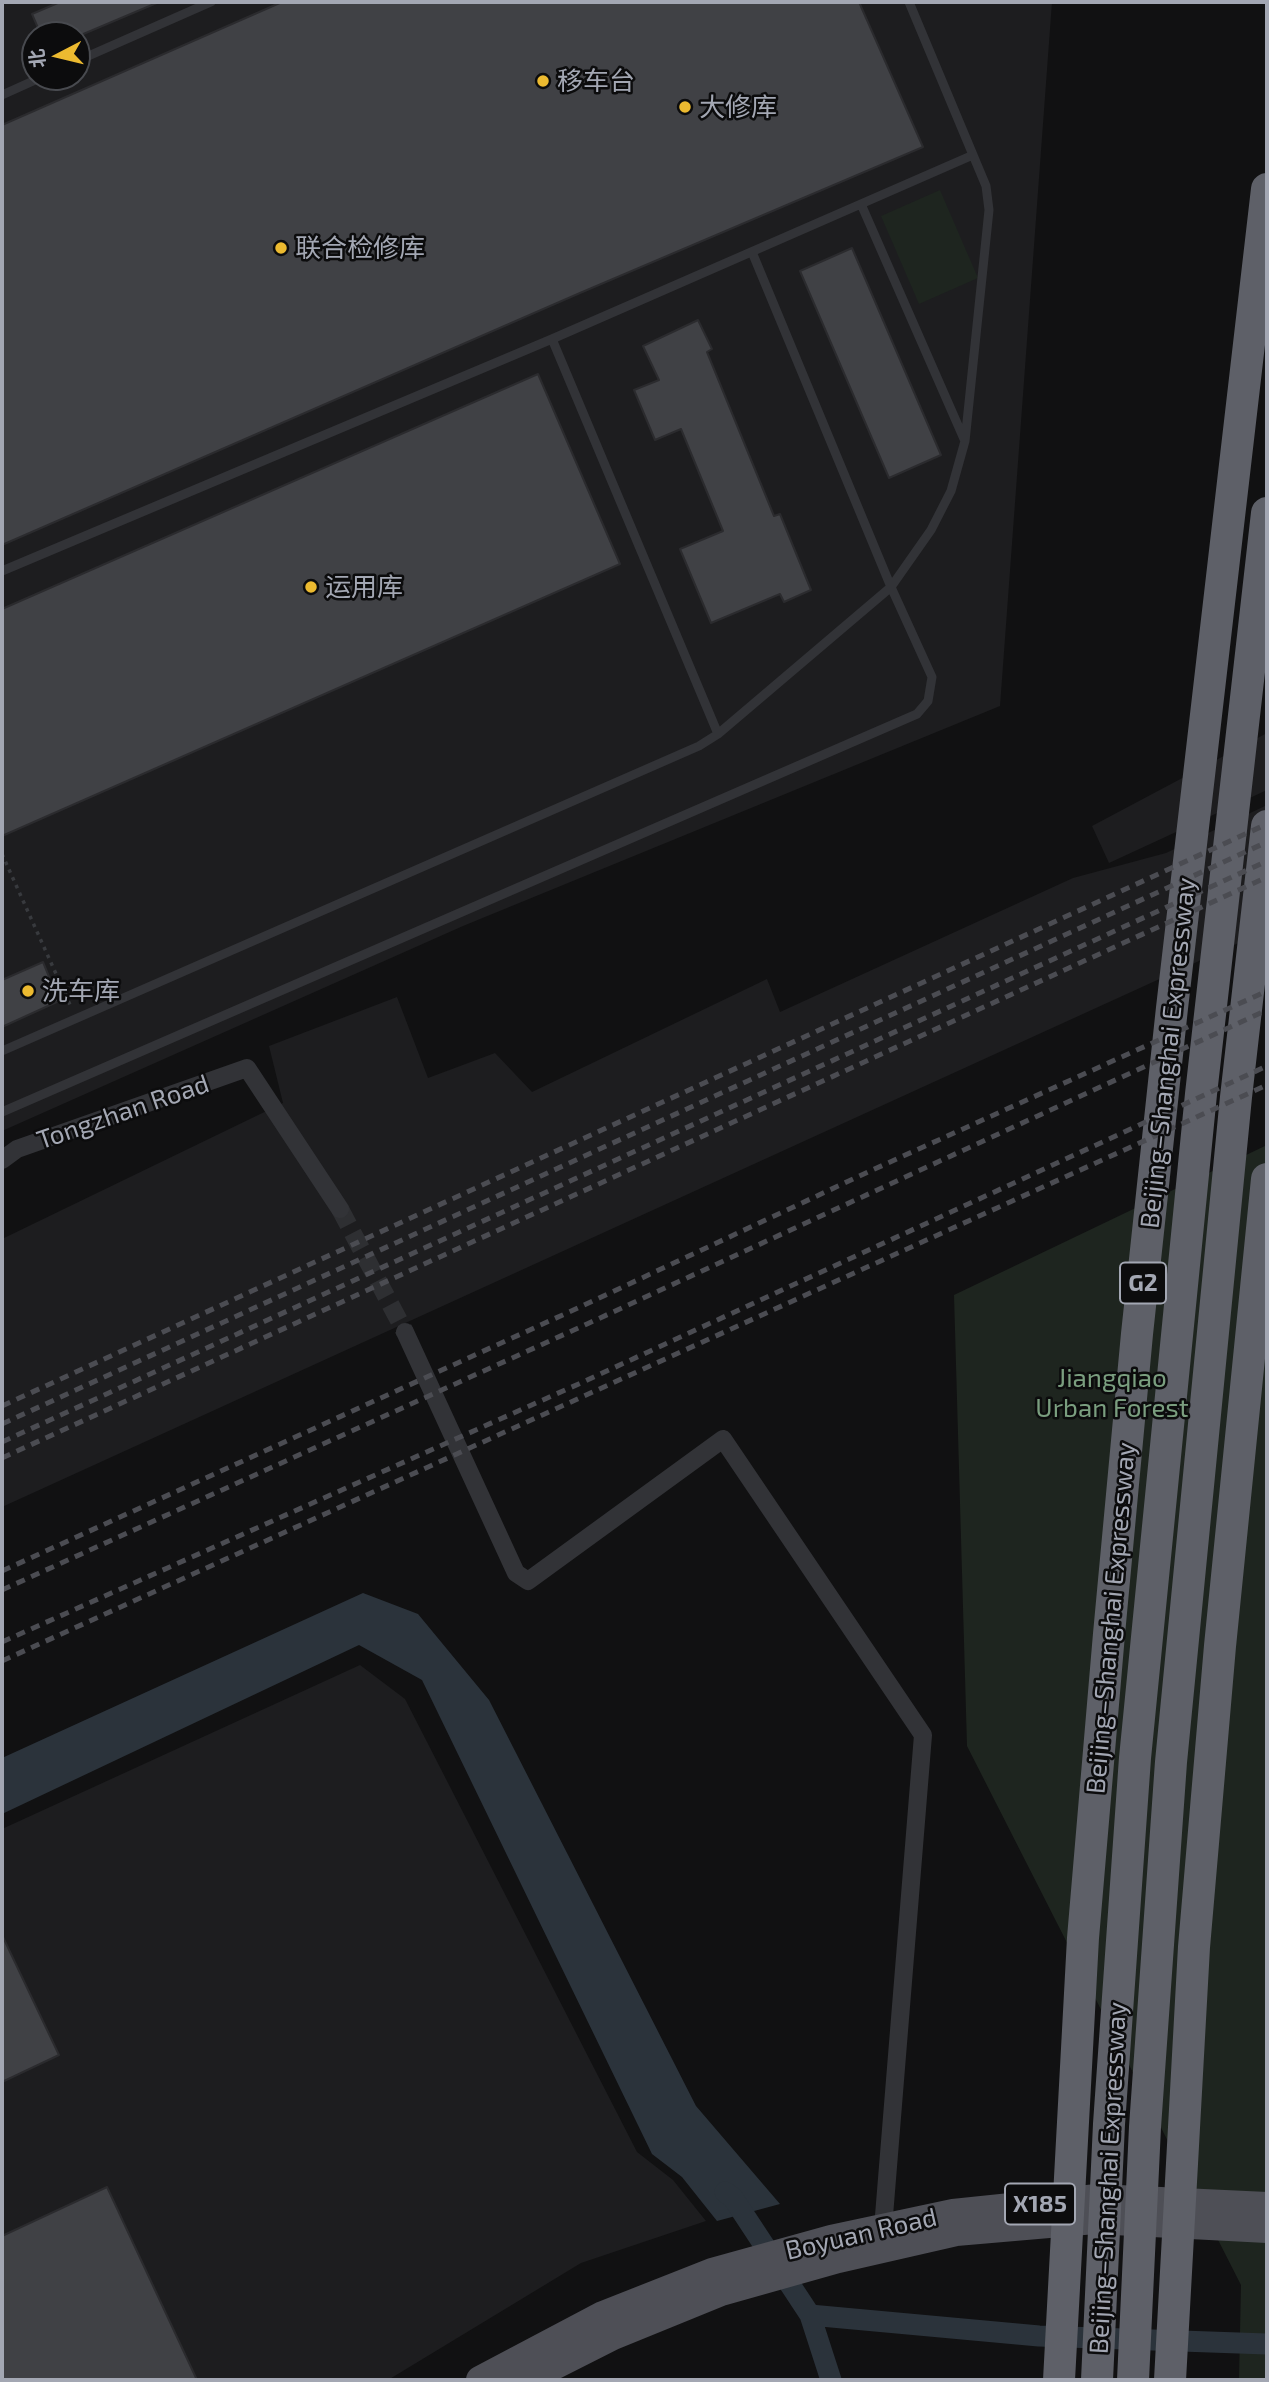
<!DOCTYPE html>
<html>
<head>
<meta charset="utf-8">
<style>
  body { margin:0 }
  #map { position:relative; width:1269px; height:2382px; overflow:hidden; background:#111112; font-family:"Exo 2","Noto Sans SC",sans-serif }
  canvas { display:block }
  .frame { position:absolute; inset:0; border:4px solid #a3a7b3; pointer-events:none }
  .north { position:absolute; left:21px; top:21px; width:70px; height:70px; box-sizing:border-box; background:#0c0c0d; border:2px solid #484a4f; border-radius:50%; rotate:263deg; font-size:19px; font-weight:700; line-height:28px; text-align:center; color:#a3a7b3 }
  .north::after { content:''; display:block; margin:auto; width:24px; height:32px; background:#ecba30; clip-path:polygon(50% 0,100% 100%,50% 72%,0 100%) }
</style>
</head>
<body>
<div id="map">
<canvas width="1269" height="2382"></canvas>
<div class="frame"></div>
<div class="north">北</div>
</div>
<script>
const g = document.querySelector('canvas').getContext('2d');
g.lineJoin = 'round';
function fill(path, color) { g.fillStyle = color; g.fill(path, 'evenodd'); }
const toPath = rows => new Path2D(rows.map(r => 'M' + r).join(''));
function stroke(path, color, width, dash) { g.strokeStyle = color; g.lineWidth = width; g.lineCap = dash ? 'butt' : 'round'; g.setLineDash(dash || []); g.stroke(path); }
function label(font, color, halo, rows, align = 'center') {
  g.font = font + ' "Exo 2","Noto Sans SC",sans-serif'; g.lineWidth = 5; g.setLineDash([]); g.textBaseline = 'middle'; g.strokeStyle = halo; g.fillStyle = color; for (const [text, x, y, turn = 0] of rows) {
    g.save(); g.translate(x, y); g.rotate((+turn || 0) * Math.PI / 180); g.textAlign = isNaN(turn) ? turn : align; if (halo) g.strokeText(text, 0, 0); g.fillText(text, 0, 0); g.restore();
  }
}
fill(toPath([
  [2,2,1052,2,1000,706,463,926,2,1131],
  [35,35,77,35,77,77,35,77],
  [1267,733,1267,790,1109,863,1092,826],
  [1267,805,1267,930,2,1507,2,1239,283,1103,269,1046,397,997,428,1078,495,1053,532,1092,767,979,780,1012,1073,878,1166,853],
  [360,1665,405,1699,637,2152,673,2180,706,2221,581,2263,388,2380,2,2380,2,1829]
]), '#1d1d1f');
fill(toPath([
  [940,190,978,278,919,304,881,216],
  [1267,1145,1267,2380,1239,2380,1241,2285,967,1746,954,1295]
]), '#1e251f');
fill(toPath([
  [363,1593,418,1614,489,1700,696,2106,780,2204,717,2221,682,2177,652,2154,422,1680,359,1645,2,1814,2,1758]
]), '#2b333b');
stroke(toPath([
  [725,2192,733,2198,810,2315,831,2380],
  [810,2315,1039,2336,1267,2344]
]), '#2b333b', 21);
const building = toPath([
  [60,2,159,2,81,35,41,35,32,14,60,2],
  [282,2,859,2,923,147,580,293,2,545,2,125,282,2],
  [852,248,941,455,889,478,800,271,852,248],
  [698,320,712,349,707,352,774,516,780,514,811,590,784,602,780,594,711,623,680,549,723,531,681,429,655,440,634,390,659,380,643,346,698,320],
  [538,374,620,564,2,836,2,609,538,374],
  [43,962,59,1001,2,1027,2,980,43,962],
  [2,1935,59,2055,2,2082,2,1935],
  [107,2187,197,2380,2,2380,2,2236,107,2187]
]);
fill(building, '#404145');
stroke(building, '#2b2b2e', 2);
stroke(toPath([
  [340,1209,405,1332]
]), '#2e2f32', 18, [18, 9]);
stroke(toPath([
  [2,854,71,1007]
]), '#383a3e', 3.5, [3.5, 5]);
stroke(toPath([
  [77,61,211,2],
  [2,95,42,77],
  [861,204,964,439],
  [552,339,718,734],
  [2,571,552,339,973,155],
  [2,1051,699,746,718,734,891,587,931,530,951,491,965,441,989,210,986,186,909,2],
  [2,1112,917,714,928,701,932,677,891,587,752,252]
]), '#323337', 9);
stroke(toPath([
  [2,1160,17,1149,247,1068,340,1209],
  [405,1332,516,1573,528,1581,723,1439,923,1735,883,2228]
]), '#323337', 18);
stroke(toPath([
  [480,2380,603,2315,712,2272,831,2239,953,2213,1097,2198,1267,2206],
  [526,2380,613,2336,721,2292,838,2259,956,2232,1095,2220,1267,2229]
]), '#4e4f56', 28);
stroke(toPath([
  [1059,2380,1083,1938,1109,1634,1137,1334,1172,1008,1267,189],
  [1097,2380,1109,2124,1135,1758,1201,1094,1267,513],
  [1133,2380,1145,2127,1171,1762,1236,1097,1267,826],
  [1170,2380,1194,1947,1220,1646,1267,1179]
]), '#5e6068', 32);
stroke(toPath([
  [2,1406,1267,824],
  [2,1424,1267,842],
  [2,1442,1267,861],
  [2,1458,1267,877],
  [2,1571,580,1307,868,1172,1267,991],
  [2,1590,587,1324,1267,1010],
  [2,1642,583,1382,1267,1066],
  [2,1661,1267,1085]
]), '#4b4c52', 5, [9, 7]);
for (const [x, y, r, color] of [
  [543,81,7,"#ecba30"],
  [685,107,7,"#ecba30"],
  [281,248,7,"#ecba30"],
  [311,587,7,"#ecba30"],
  [28,991,7,"#ecba30"]
]) { const dot = new Path2D(); dot.arc(x, y, r, 0, 2 * Math.PI); g.fillStyle = color; g.fill(dot); stroke(dot, '#0c0c0d', 2.5); }
for (const [x, y, w] of [
  [1143,1283,46],
  [1040,2204,70]
]) { const box = new Path2D(); box.roundRect(x - w / 2, y - 20.5, w, 41, 5); g.fillStyle = '#0c0c0d'; g.fill(box); stroke(box, '#a3a7b3', 2); }
label('bold 24px', '#a3a7b3', null, [
  ["G2",1143,1283],
  ["X185",1040,2204]
]);
label('26px', '#a3a7b3', '#0c0c0d', [
  ["移车台",557,81],
  ["大修库",699,107],
  ["联合检修库",295,248],
  ["运用库",325,587],
  ["洗车库",42,991]
], 'left');
label('26px', '#a3a7b3', '#0c0c0d', [
  ["Beijing–Shanghai Expressway",1168,1053,-84],
  ["Tongzhan Road",123,1112,-19],
  ["Beijing–Shanghai Expressway",1111,1618,-85],
  ["Beijing–Shanghai Expressway",1108,2178,-87],
  ["Boyuan Road",861,2234,-13]
]);
label('26px', '#7a9e7f', '#0c0c0d', [
  ["Jiangqiao",1112,1378],
  ["Urban Forest",1112,1408]
]);
</script>
</body>
</html>
